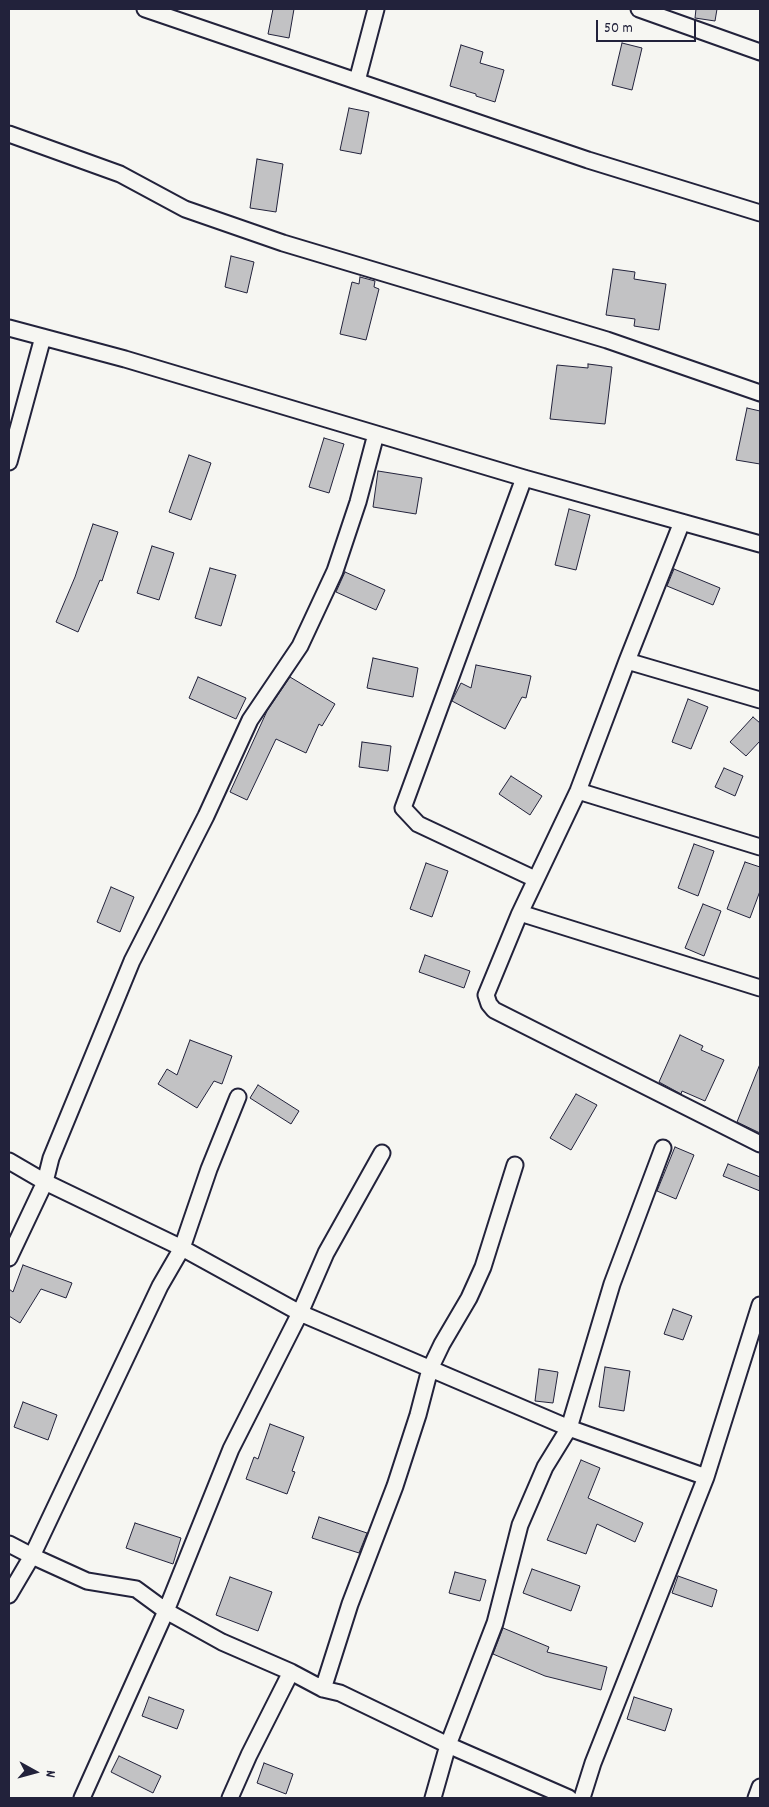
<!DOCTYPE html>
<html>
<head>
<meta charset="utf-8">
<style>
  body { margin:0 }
  #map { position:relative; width:769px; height:1807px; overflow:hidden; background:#f6f6f2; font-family:Dekko,sans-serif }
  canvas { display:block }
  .frame { position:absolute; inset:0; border:10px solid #22223b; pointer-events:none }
  .north { position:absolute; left:10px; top:1747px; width:50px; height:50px; -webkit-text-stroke:4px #f6f6f2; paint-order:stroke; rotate:97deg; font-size:14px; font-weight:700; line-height:20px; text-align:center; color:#22223b }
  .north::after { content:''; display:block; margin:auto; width:18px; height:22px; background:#22223b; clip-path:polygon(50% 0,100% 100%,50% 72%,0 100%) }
  .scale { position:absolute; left:596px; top:20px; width:100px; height:22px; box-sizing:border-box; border:2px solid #22223b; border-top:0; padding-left:6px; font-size:15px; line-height:18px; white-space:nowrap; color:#22223b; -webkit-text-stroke:4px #f6f6f2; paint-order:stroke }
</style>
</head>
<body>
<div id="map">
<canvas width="769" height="1807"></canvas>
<div class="frame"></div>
<div class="north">N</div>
<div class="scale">50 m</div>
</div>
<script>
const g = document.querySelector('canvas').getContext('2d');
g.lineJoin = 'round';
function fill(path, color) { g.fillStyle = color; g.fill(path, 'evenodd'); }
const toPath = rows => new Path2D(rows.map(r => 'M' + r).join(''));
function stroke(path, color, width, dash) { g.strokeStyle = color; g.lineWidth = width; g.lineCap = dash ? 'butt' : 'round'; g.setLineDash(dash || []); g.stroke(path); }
const building = toPath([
  [273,9,294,9,289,38,268,34,273,9],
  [696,9,717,9,715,21,695,18,696,9],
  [622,43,642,48,632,90,612,85,622,43],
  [461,45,483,52,480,63,504,70,495,102,476,96,476,94,450,86,461,45],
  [349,108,369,112,361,154,340,150,349,108],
  [257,159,283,164,276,212,250,208,257,159],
  [231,256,254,262,247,293,225,287,231,256],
  [613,269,635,272,634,279,666,284,659,330,634,326,635,319,606,315,613,269],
  [360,277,375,281,374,287,379,289,366,340,340,334,352,282,359,284,360,277],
  [588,364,612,367,605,424,550,419,557,365,588,368,588,364],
  [747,408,760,411,760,464,736,460,747,408],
  [324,438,344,444,329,493,309,487,324,438],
  [189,455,211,463,191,520,169,512,189,455],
  [378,471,422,478,416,514,373,507,378,471],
  [569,509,590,515,576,570,555,565,569,509],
  [93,524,118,532,102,581,100,580,78,632,56,622,75,577,93,524],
  [152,546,174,553,159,600,137,593,152,546],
  [210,568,236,575,221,626,195,618,210,568],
  [674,569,720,588,713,605,667,586,674,569],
  [345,572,385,590,376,610,336,592,345,572],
  [373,658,418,668,413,697,367,688,373,658],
  [476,665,531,676,526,698,522,697,505,729,452,701,461,683,471,688,476,665],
  [198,677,246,698,236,719,189,698,198,677],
  [290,677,335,704,322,726,319,724,306,753,276,739,247,800,230,792,267,711,290,677],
  [688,699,708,707,691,749,672,742,688,699],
  [753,717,760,723,760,741,746,756,730,742,753,717],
  [362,742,391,746,388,771,359,767,362,742],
  [724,768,743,776,735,796,715,787,724,768],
  [511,776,542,796,530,815,499,794,511,776],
  [694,844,714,851,698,896,678,888,694,844],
  [745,862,760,867,760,891,750,918,727,909,745,862],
  [426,863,448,871,432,917,410,909,426,863],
  [111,887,134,897,120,932,97,922,111,887],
  [703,904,721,911,704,956,685,948,703,904],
  [425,955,470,971,464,988,419,972,425,955],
  [680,1035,703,1046,701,1050,724,1060,705,1101,682,1091,681,1094,659,1082,680,1035],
  [190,1040,232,1056,222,1084,214,1081,197,1108,158,1084,167,1069,177,1075,190,1040],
  [760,1064,760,1133,737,1122,760,1064],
  [258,1085,299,1111,291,1124,250,1098,258,1085],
  [576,1094,597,1105,571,1150,550,1138,576,1094],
  [675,1147,694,1155,676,1199,657,1191,675,1147],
  [728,1164,760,1177,760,1191,723,1176,728,1164],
  [23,1265,72,1283,66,1298,41,1289,20,1323,9,1316,9,1289,13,1292,23,1265],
  [673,1309,692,1316,683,1340,664,1334,673,1309],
  [605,1367,630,1371,624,1411,599,1407,605,1367],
  [539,1369,558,1372,553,1403,535,1401,539,1369],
  [23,1402,57,1415,48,1440,14,1427,23,1402],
  [270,1424,304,1437,292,1471,295,1472,287,1494,246,1479,254,1457,258,1459,270,1424],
  [581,1460,600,1468,588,1498,643,1523,635,1542,597,1524,586,1554,547,1540,581,1460],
  [319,1517,367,1533,359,1553,312,1538,319,1517],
  [135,1523,181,1538,173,1564,126,1548,135,1523],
  [532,1569,580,1586,571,1611,523,1593,532,1569],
  [455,1572,486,1580,480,1601,449,1593,455,1572],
  [678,1576,717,1590,712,1607,672,1593,678,1576],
  [230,1577,272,1592,258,1631,216,1615,230,1577],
  [503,1628,549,1647,547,1652,607,1667,601,1690,545,1676,493,1654,503,1628],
  [149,1697,184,1710,177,1729,142,1716,149,1697],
  [634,1697,672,1709,665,1731,627,1719,634,1697],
  [119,1756,161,1776,153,1793,111,1772,119,1756],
  [264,1763,293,1774,286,1794,257,1783,264,1763]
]);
fill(building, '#c2c2c4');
stroke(building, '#22223b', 1);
const minor = toPath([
  [145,9,588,160,760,213],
  [639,9,760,52],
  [357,81,376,9],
  [9,134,120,174,185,209,283,243,607,340,760,393],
  [9,328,125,359,524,478,760,544],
  [9,462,43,337],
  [524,478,403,808,418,824,535,879],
  [682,522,627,661,578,791,519,915,486,995,489,1004,494,1010,760,1144],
  [627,661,760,700],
  [578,791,760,847],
  [520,913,760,988],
  [9,1161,45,1182,182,1248,300,1313,569,1428,706,1477],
  [9,1258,45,1182,51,1158,132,961,206,816,250,720,300,646,335,571,358,502,376,434],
  [9,1544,32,1556,87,1581,136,1589,166,1611,222,1642,291,1672,323,1689,340,1693,448,1745,569,1798],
  [9,1595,32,1556,160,1286,182,1248,209,1169,238,1097],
  [323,1689,350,1604,395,1486,418,1415,430,1369,442,1344,469,1298,483,1267,515,1165],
  [82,1798,166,1611,231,1449,300,1313,326,1253,382,1153],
  [230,1798,249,1755,291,1672],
  [433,1798,448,1745,495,1623,520,1525,545,1467,569,1428,612,1284,663,1148],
  [582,1798,593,1763,706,1477,760,1305],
  [756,1798,760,1787]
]);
stroke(minor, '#22223b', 19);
stroke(minor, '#f6f6f2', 15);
</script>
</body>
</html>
